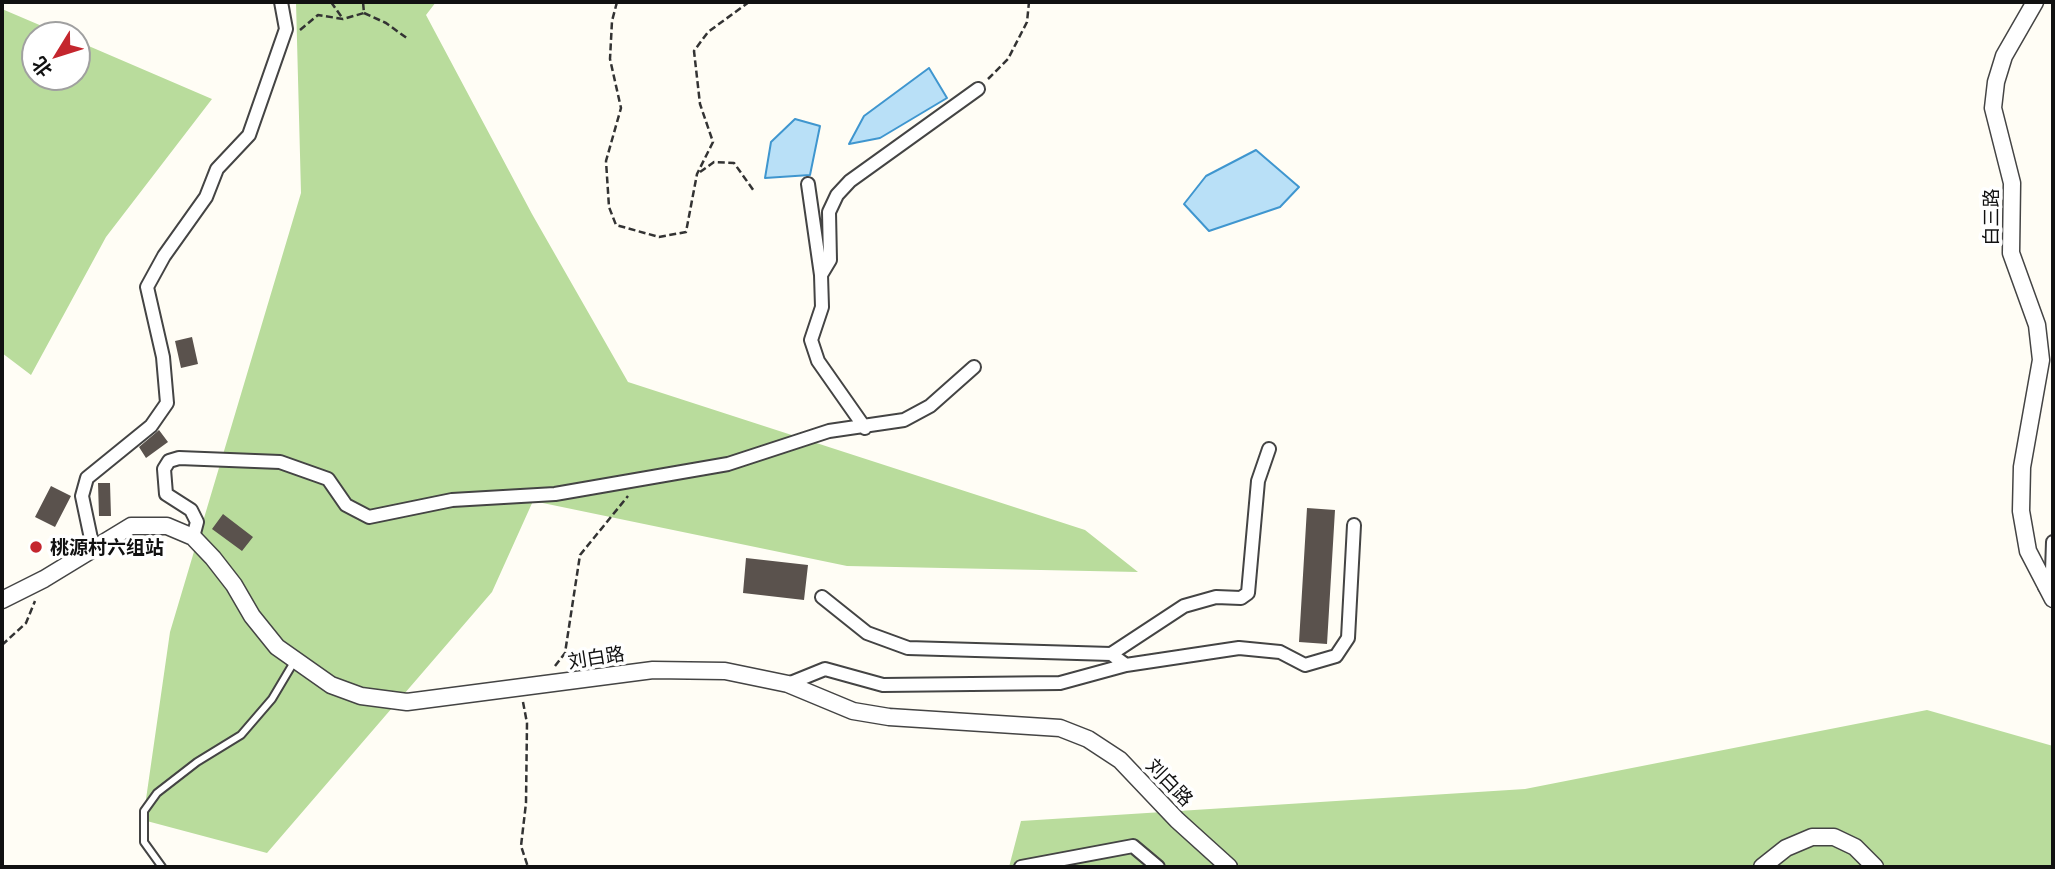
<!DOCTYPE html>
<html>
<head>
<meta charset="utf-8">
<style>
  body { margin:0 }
  #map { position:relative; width:2055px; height:869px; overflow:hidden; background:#fffdf5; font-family:Georgia,"Noto Sans SC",serif }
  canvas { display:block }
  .frame { position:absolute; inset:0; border:4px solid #111; pointer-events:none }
  .north { position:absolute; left:21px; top:21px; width:70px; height:70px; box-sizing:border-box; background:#fff; border:2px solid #a0a0a0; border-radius:50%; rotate:232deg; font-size:19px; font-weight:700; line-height:28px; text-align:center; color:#111 }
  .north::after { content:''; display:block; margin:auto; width:24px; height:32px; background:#c4262e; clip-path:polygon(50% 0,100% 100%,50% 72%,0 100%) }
</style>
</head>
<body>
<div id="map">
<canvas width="2055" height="869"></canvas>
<div class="frame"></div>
<div class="north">北</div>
</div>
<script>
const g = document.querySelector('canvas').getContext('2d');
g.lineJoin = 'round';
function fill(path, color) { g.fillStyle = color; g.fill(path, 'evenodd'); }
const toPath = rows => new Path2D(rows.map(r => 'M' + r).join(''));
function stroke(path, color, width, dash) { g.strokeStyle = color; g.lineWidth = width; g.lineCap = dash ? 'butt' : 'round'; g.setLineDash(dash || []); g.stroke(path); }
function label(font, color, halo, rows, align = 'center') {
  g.font = font + ' Georgia,"Noto Sans SC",serif'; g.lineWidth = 7; g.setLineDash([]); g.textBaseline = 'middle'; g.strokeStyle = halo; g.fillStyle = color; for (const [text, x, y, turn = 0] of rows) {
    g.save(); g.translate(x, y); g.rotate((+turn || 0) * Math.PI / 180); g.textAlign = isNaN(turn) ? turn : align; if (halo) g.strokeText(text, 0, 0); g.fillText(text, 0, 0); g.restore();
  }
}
fill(toPath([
  [296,2,436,2,426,15,532,214,628,382,1085,530,1138,572,847,566,533,501,492,592,267,853,143,820,170,632,301,193],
  [2,9,63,35,35,35,35,77,77,77,77,41,212,99,106,237,31,375,2,353],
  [1927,710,2053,746,2053,867,1009,867,1021,821,1525,789]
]), '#b9dc9c');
const water = toPath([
  [929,68,947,98,880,138,849,144,864,116,929,68],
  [795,119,820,126,810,175,765,178,771,142,795,119],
  [1256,150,1299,187,1280,207,1209,231,1184,204,1206,176,1256,150]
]);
fill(water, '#b9e0f7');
stroke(water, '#3f96cf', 2);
fill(toPath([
  [192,337,198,364,181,368,175,341],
  [159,430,168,442,146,458,139,447],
  [98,483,110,483,111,516,99,516],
  [51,486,71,496,55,527,35,517],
  [1307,508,1335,510,1327,644,1299,642],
  [223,514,253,537,242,551,212,529],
  [746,558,808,565,804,600,743,593]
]), '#5a524d');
const service = toPath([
  [162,867,144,842,144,811,157,793,197,762,241,735,272,699,294,662]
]);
const minor = toPath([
  [808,184,821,275,822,307,811,340,818,361,865,428],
  [821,275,830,260,829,212,837,195,850,181,978,89],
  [193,537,197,522,191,510,166,494,164,469,169,461,179,458,280,462,328,479,346,505,369,517,452,500,555,494,728,464,829,431,904,420,930,406,974,367],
  [93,548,82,496,87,478,151,426,167,403,163,357,147,287,164,256,206,197,217,169,249,135,286,29,281,2],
  [2045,587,2052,571,2053,542],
  [822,597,867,633,908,648,1111,654,1126,665],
  [1111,654,1184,606,1216,597,1241,598,1248,593,1258,481,1269,449],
  [788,684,825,669,883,685,1060,683,1126,665,1239,648,1280,652,1305,665,1336,656,1348,638,1354,525],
  [1021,867,1133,846,1158,867]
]);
const tertiary = toPath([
  [2035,2,2004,56,1996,82,1993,108,2012,183,2011,253,2037,325,2041,360,2022,467,2021,511,2028,551,2053,599],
  [2,600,44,579,131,526,167,526,193,537,213,558,234,585,252,616,277,647,331,685,361,696,407,702,653,670,725,671,788,684,853,711,889,717,1060,728,1088,739,1120,760,1177,820,1229,867],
  [1762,867,1786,848,1812,837,1834,837,1855,847,1875,867]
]);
stroke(service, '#444', 10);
stroke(minor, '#444', 16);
stroke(tertiary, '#444', 19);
stroke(toPath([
  [331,2,343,19],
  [617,2,612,21,610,59,621,108,606,161,609,207,616,225,659,237,686,232,697,174,713,142,700,104,694,51,708,32,749,2],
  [364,13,386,23,408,39],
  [300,30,318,15,343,19,364,13,363,2],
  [988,79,1008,59,1027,22,1029,2],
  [700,172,714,162,734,163,754,191],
  [2,645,26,623,35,601],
  [555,666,565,653,580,555,628,496],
  [523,702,527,723,526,803,521,846,528,867]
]), '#333', 2.5, [7, 3.5]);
stroke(service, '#fff', 6);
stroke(minor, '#fff', 12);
stroke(tertiary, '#fff', 16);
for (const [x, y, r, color] of [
  [36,547,7,"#c4262e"]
]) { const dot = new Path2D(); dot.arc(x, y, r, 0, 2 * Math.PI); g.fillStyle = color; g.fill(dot); stroke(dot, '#fff', 2.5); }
label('19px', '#111', '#fff', [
  ["白三路",1991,217,-90],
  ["刘白路",596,657,-9],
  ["刘白路",1170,782,46]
]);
label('bold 19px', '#111', '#fff', [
  ["桃源村六组站",50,547]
], 'left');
</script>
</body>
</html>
